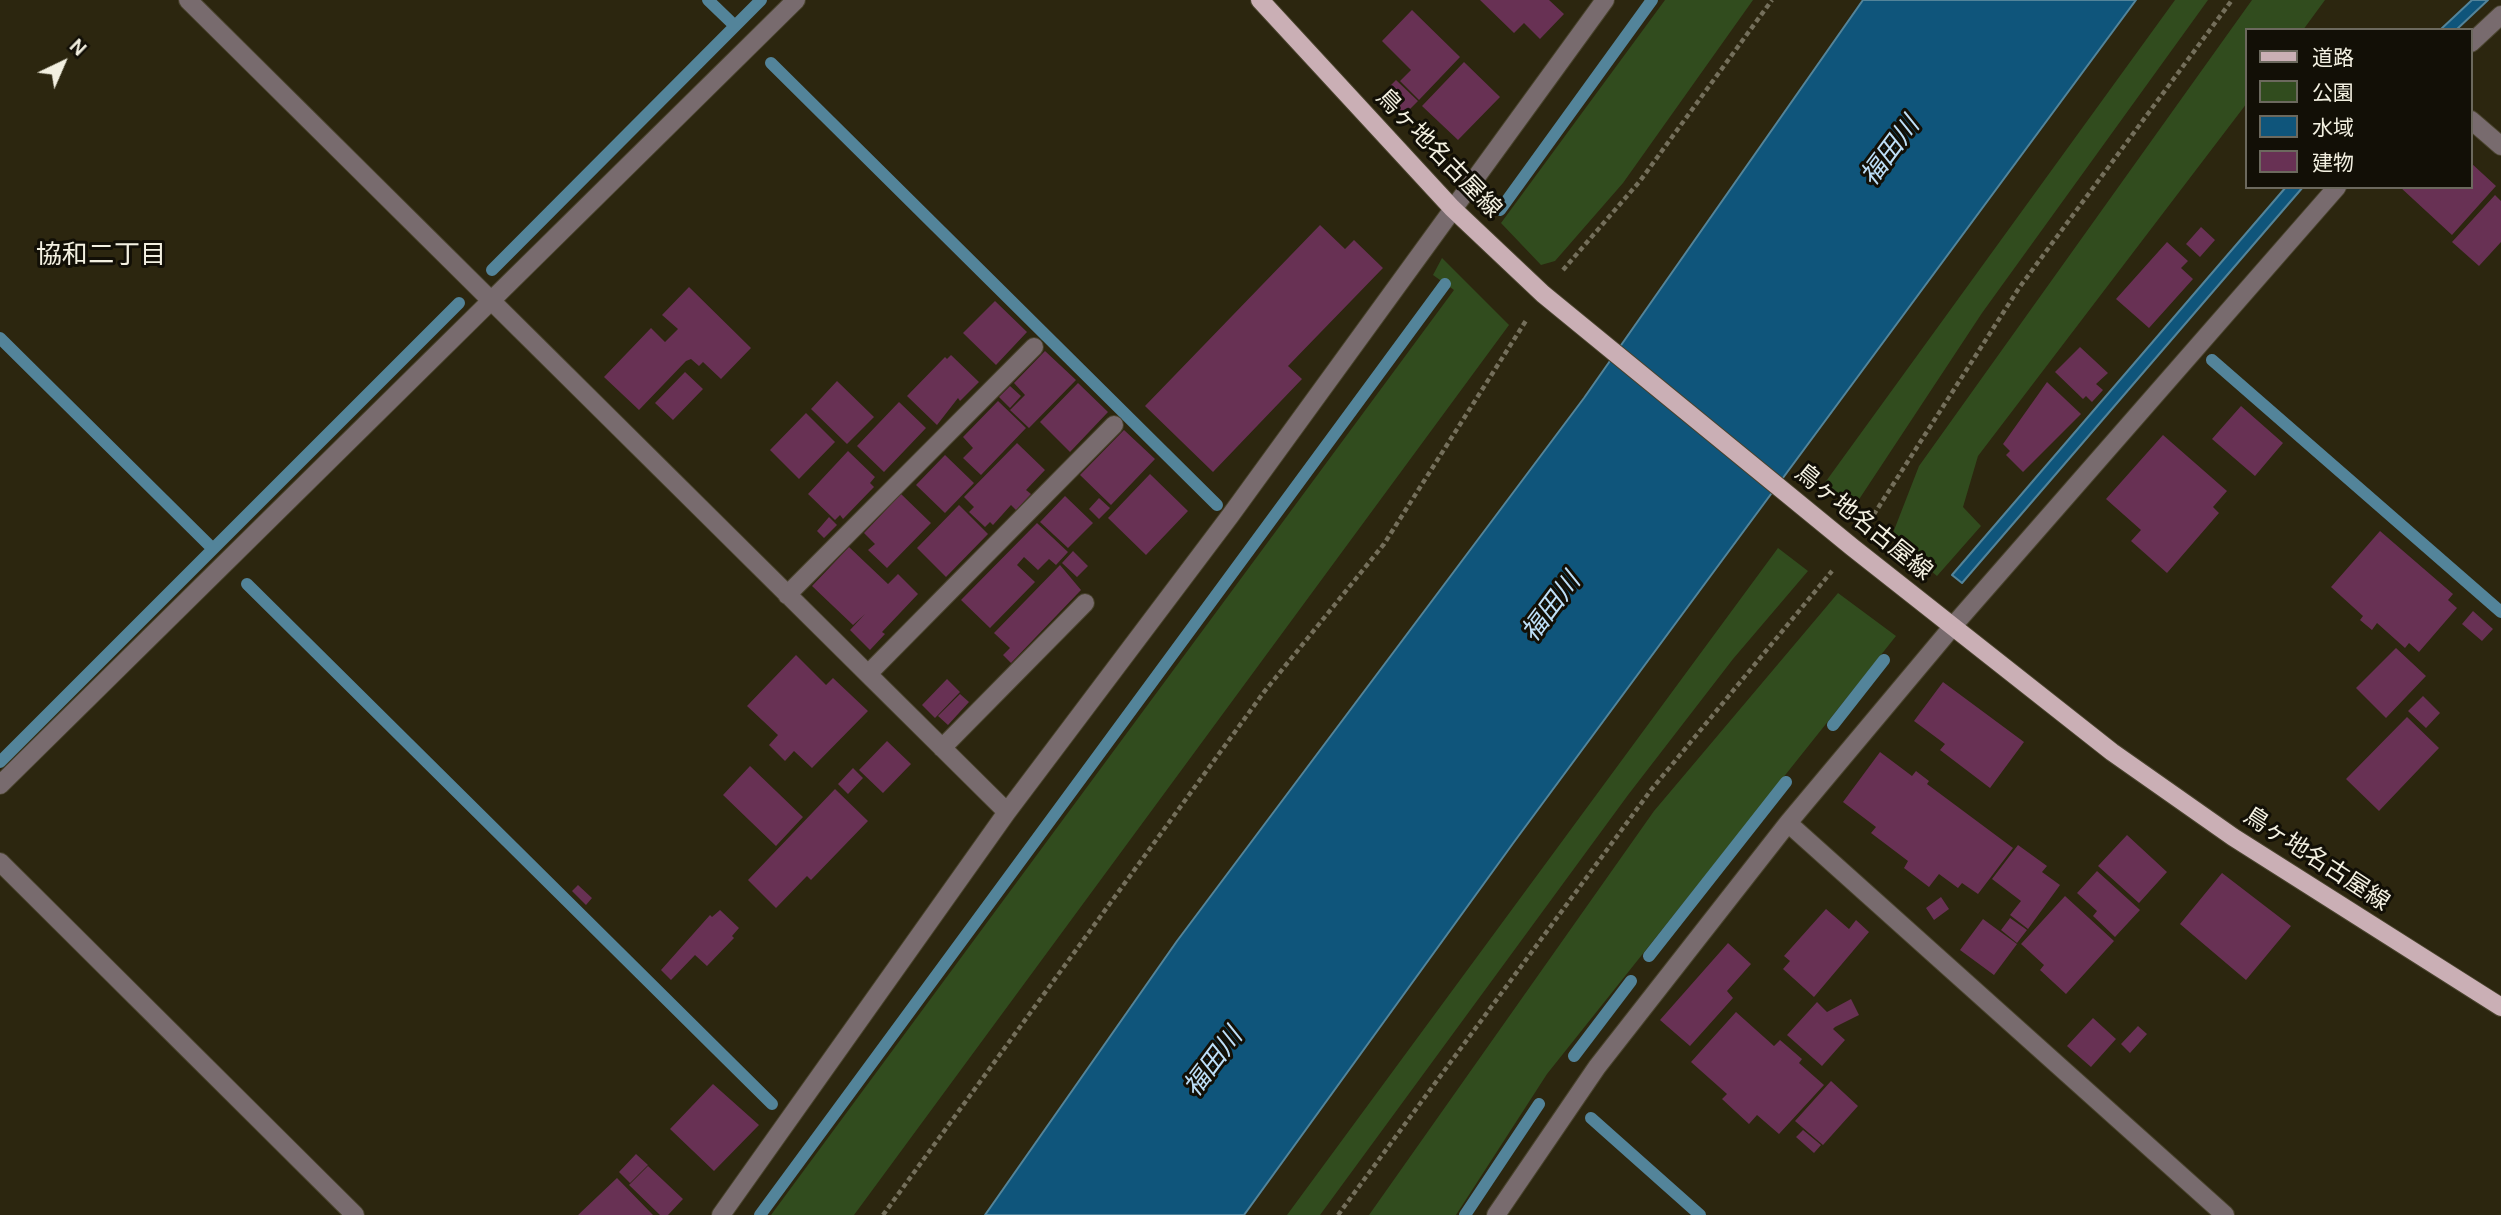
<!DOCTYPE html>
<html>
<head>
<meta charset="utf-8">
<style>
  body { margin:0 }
  #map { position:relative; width:2501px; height:1215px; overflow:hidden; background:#2c260f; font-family:"DM Sans","Noto Sans JP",sans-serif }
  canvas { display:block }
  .legend { position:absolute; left:2245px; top:28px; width:228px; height:161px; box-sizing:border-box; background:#120f06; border:2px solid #6c695e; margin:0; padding:9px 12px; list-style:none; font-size:21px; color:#f3f0e1 }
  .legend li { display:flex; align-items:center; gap:14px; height:35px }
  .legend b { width:35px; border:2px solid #6c695e }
  .north { position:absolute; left:28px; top:28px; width:70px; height:70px; -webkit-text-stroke:5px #120f06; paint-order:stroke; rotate:44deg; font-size:19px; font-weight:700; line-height:28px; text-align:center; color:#f3f0e1 }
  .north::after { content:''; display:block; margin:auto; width:24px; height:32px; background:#f3f0e1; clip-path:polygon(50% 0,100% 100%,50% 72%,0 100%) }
</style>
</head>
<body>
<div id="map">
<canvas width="2501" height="1215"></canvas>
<ul class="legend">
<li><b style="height:9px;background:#caafb5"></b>道路</li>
<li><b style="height:19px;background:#314c1e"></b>公園</li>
<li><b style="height:19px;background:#0f557b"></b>水域</li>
<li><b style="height:19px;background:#683154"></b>建物</li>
</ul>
<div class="north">N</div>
</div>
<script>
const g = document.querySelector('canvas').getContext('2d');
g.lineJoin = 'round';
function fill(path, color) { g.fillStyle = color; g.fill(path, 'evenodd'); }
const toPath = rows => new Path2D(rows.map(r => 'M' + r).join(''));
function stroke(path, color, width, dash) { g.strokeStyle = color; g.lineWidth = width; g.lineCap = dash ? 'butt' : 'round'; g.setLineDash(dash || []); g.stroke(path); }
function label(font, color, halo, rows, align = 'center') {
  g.font = font + ' "DM Sans","Noto Sans JP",sans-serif'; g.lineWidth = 6; g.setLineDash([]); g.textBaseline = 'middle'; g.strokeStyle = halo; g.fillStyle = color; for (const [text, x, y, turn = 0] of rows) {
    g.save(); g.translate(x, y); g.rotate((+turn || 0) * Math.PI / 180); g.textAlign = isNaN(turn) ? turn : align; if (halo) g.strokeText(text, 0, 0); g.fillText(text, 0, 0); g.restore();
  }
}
fill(toPath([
  [1665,0,1753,0,1623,183,1555,261,1541,265,1501,223],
  [2175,0,2208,0,1982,313,1854,507,1824,484],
  [2252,0,2325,0,2303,30,2247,30,2247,103,1978,456,1963,507,1981,526,1937,576,1891,538,1919,466],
  [1442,258,1509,325,854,1215,771,1215,1454,290,1433,275],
  [1778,548,1808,571,1733,659,1628,795,1320,1215,1287,1215],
  [1838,593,1896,636,1547,1074,1456,1215,1369,1215,1654,811]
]), '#314c1e');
const water = toPath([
  [1863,0,2136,0,1514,842,1244,1215,985,1215,1177,941,1584,398,1863,0],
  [2472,0,2488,0,2456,30,2440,30,2472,0],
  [2286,187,2303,187,1962,583,1952,575,2286,187]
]);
fill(water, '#0f557b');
stroke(water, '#53849a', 2);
stroke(toPath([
  [708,0,735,26],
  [771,63,1217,505],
  [1500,210,1652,0],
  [492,270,761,0],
  [0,338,213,549],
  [2212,360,2501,612],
  [247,584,772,1104],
  [1833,725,1884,660],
  [0,762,459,303],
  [1649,956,1786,782],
  [1574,1056,1631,981],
  [1591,1118,1700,1215],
  [760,1215,1445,284],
  [1465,1215,1539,1104]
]), '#53849a', 12);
fill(toPath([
  [1480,0,1549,0,1564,14,1540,39,1524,23,1514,33],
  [1412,10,1460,57,1419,100,1400,81,1411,70,1382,41],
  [1464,62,1500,97,1458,140,1422,106],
  [1396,80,1418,101,1403,116,1381,95],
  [2471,163,2496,186,2452,235,2400,187,2471,187],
  [2495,195,2501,201,2501,242,2479,266,2452,242],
  [1320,225,1345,249,1354,240,1383,268,1288,366,1302,379,1213,472,1145,406],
  [2201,227,2215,240,2200,257,2186,244],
  [2167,242,2188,261,2181,268,2193,279,2149,328,2116,299],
  [689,287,751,348,721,379,703,362,699,366,691,359,686,361,639,410,604,377,651,328,665,342,678,329,662,315],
  [995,301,1027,332,996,365,963,333],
  [2080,347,2108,373,2096,384,2103,390,2092,402,2086,396,2083,399,2055,372],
  [1045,351,1076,380,1029,428,1010,410,1025,395,1014,383],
  [951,355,979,382,960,401,958,398,937,425,907,396,945,357,947,359],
  [685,372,703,389,673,420,655,403],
  [837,381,874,417,847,444,811,409],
  [2047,382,2081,414,2023,472,2006,455,2010,451,2003,444],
  [1078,383,1108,412,1070,452,1040,422],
  [1010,386,1021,396,1010,408,999,397],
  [998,401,1026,428,981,475,963,458,973,448,963,437],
  [899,402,926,428,884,472,857,446],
  [2241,406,2283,443,2255,476,2212,439],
  [806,413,835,442,799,479,770,450],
  [1124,430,1155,459,1111,505,1080,475],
  [2163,435,2227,491,2213,507,2219,513,2167,573,2131,541,2141,530,2106,499],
  [1017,443,1045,470,1026,490,1031,494,1016,510,1011,505,993,525,990,522,985,527,969,512,974,507,964,497],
  [848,451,875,477,870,483,874,487,843,519,840,515,835,520,808,494],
  [945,455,974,483,945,513,916,485],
  [1150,474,1188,511,1146,555,1108,518],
  [901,494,931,523,887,568,868,550,875,544,864,533],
  [1065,496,1093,523,1068,548,1040,522],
  [1099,498,1110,508,1099,519,1089,509],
  [959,505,988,534,946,577,917,548],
  [829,517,837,525,824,538,817,531],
  [1037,523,1068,552,1056,565,1049,559,1038,570,1024,557,1017,565,1035,582,990,628,961,600],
  [2380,531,2453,594,2448,600,2457,608,2419,652,2409,643,2405,648,2377,623,2372,630,2360,620,2363,616,2331,587],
  [849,547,888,584,898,574,918,594,882,632,885,634,870,650,850,630,865,614,853,625,812,586],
  [1073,551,1088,566,1077,577,1062,563],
  [1060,565,1081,590,1011,663,1003,655,1010,648,994,633],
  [2473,611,2493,629,2482,641,2462,624],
  [2396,648,2426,676,2386,718,2356,688],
  [796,655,826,685,833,678,868,711,812,768,794,751,785,761,769,745,778,735,747,706],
  [947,679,960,692,935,718,922,705],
  [1943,682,2024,742,1990,788,1940,750,1945,744,1914,721],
  [960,694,969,702,948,725,938,716],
  [2423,696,2440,713,2426,728,2408,711],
  [2407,717,2439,748,2379,811,2346,779],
  [887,741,911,764,883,793,859,770],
  [1880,752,1912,776,1916,771,1929,781,1927,784,2013,848,1978,894,1962,883,1958,888,1939,874,1929,887,1904,868,1908,861,1871,833,1876,827,1843,802],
  [750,766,803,817,776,846,723,795],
  [853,768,863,778,848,794,838,784],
  [835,789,868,821,811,880,807,876,776,908,748,880],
  [2127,835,2167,872,2139,903,2098,866],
  [2018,845,2047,866,2042,872,2060,885,2028,929,2010,915,2021,901,1992,879],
  [2097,871,2140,910,2115,937,2093,916,2097,911,2077,893],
  [2222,873,2291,926,2246,980,2180,924],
  [578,885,592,898,586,905,572,891],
  [2065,896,2114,941,2066,994,2040,970,2044,965,2021,944],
  [1941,897,1949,909,1934,920,1926,908],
  [1826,909,1849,929,1856,920,1869,932,1814,997,1783,969,1790,961,1784,956],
  [720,910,739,928,732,936,734,938,707,966,695,955,671,980,661,970,710,915,712,917],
  [2010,918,2027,930,2017,943,2001,930],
  [1983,919,2017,944,1994,975,1960,950],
  [1728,943,1751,964,1727,991,1733,998,1690,1046,1660,1020],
  [1851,999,1859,1015,1835,1027,1833,1029,1845,1040,1822,1066,1787,1035,1817,1002,1827,1012],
  [1736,1012,1774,1046,1780,1040,1802,1059,1799,1063,1824,1085,1779,1134,1757,1115,1749,1124,1722,1099,1727,1094,1691,1062],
  [2093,1018,2116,1039,2091,1067,2067,1046],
  [2138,1026,2147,1034,2130,1053,2121,1044],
  [1831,1081,1858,1106,1823,1145,1795,1121],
  [713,1084,759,1125,714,1171,670,1129],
  [1803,1130,1821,1145,1814,1153,1796,1137],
  [636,1154,648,1165,630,1183,619,1172],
  [648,1166,683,1199,668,1215,660,1215,629,1185],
  [617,1178,653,1215,578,1215]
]), '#683154');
const minor = toPath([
  [188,0,1007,812],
  [2471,43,2501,15],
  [2471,120,2501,146],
  [787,595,1034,347],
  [868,674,1114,425],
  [942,748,1085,603],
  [0,785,796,0],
  [1788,823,2225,1215],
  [0,862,355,1215],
  [721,1215,1007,812,1230,516,1605,0],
  [1496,1215,1597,1067,1788,823,1953,626,2337,187]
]);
const major = toPath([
  [1260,0,1452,208,1543,294,1852,547,2112,752,2233,837,2501,1007]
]);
stroke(minor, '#48422c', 20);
stroke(major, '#48422c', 20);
stroke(toPath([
  [1563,270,1640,181,1772,0],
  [1869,522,2019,288,2232,0],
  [883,1215,1264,692,1384,544,1527,319],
  [1338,1215,1651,790,1832,571]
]), '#746f5b', 4.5, [5, 3.5]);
stroke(minor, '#786b6e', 18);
stroke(major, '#caafb5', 18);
label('24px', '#f3f0e1', '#120f06', [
  ["鳥ヶ地名古屋線",1438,154,46],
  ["鳥ヶ地名古屋線",1863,523,39],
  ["鳥ヶ地名古屋線",2316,860,33]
]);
label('italic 26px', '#bedff8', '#120f06', [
  ["福田川",1891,152,-53],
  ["福田川",1552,608,-53],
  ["福田川",1214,1063,-53]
]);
label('26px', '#f3f0e1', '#120f06', [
  ["協和二丁目",101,256]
]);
</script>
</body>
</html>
